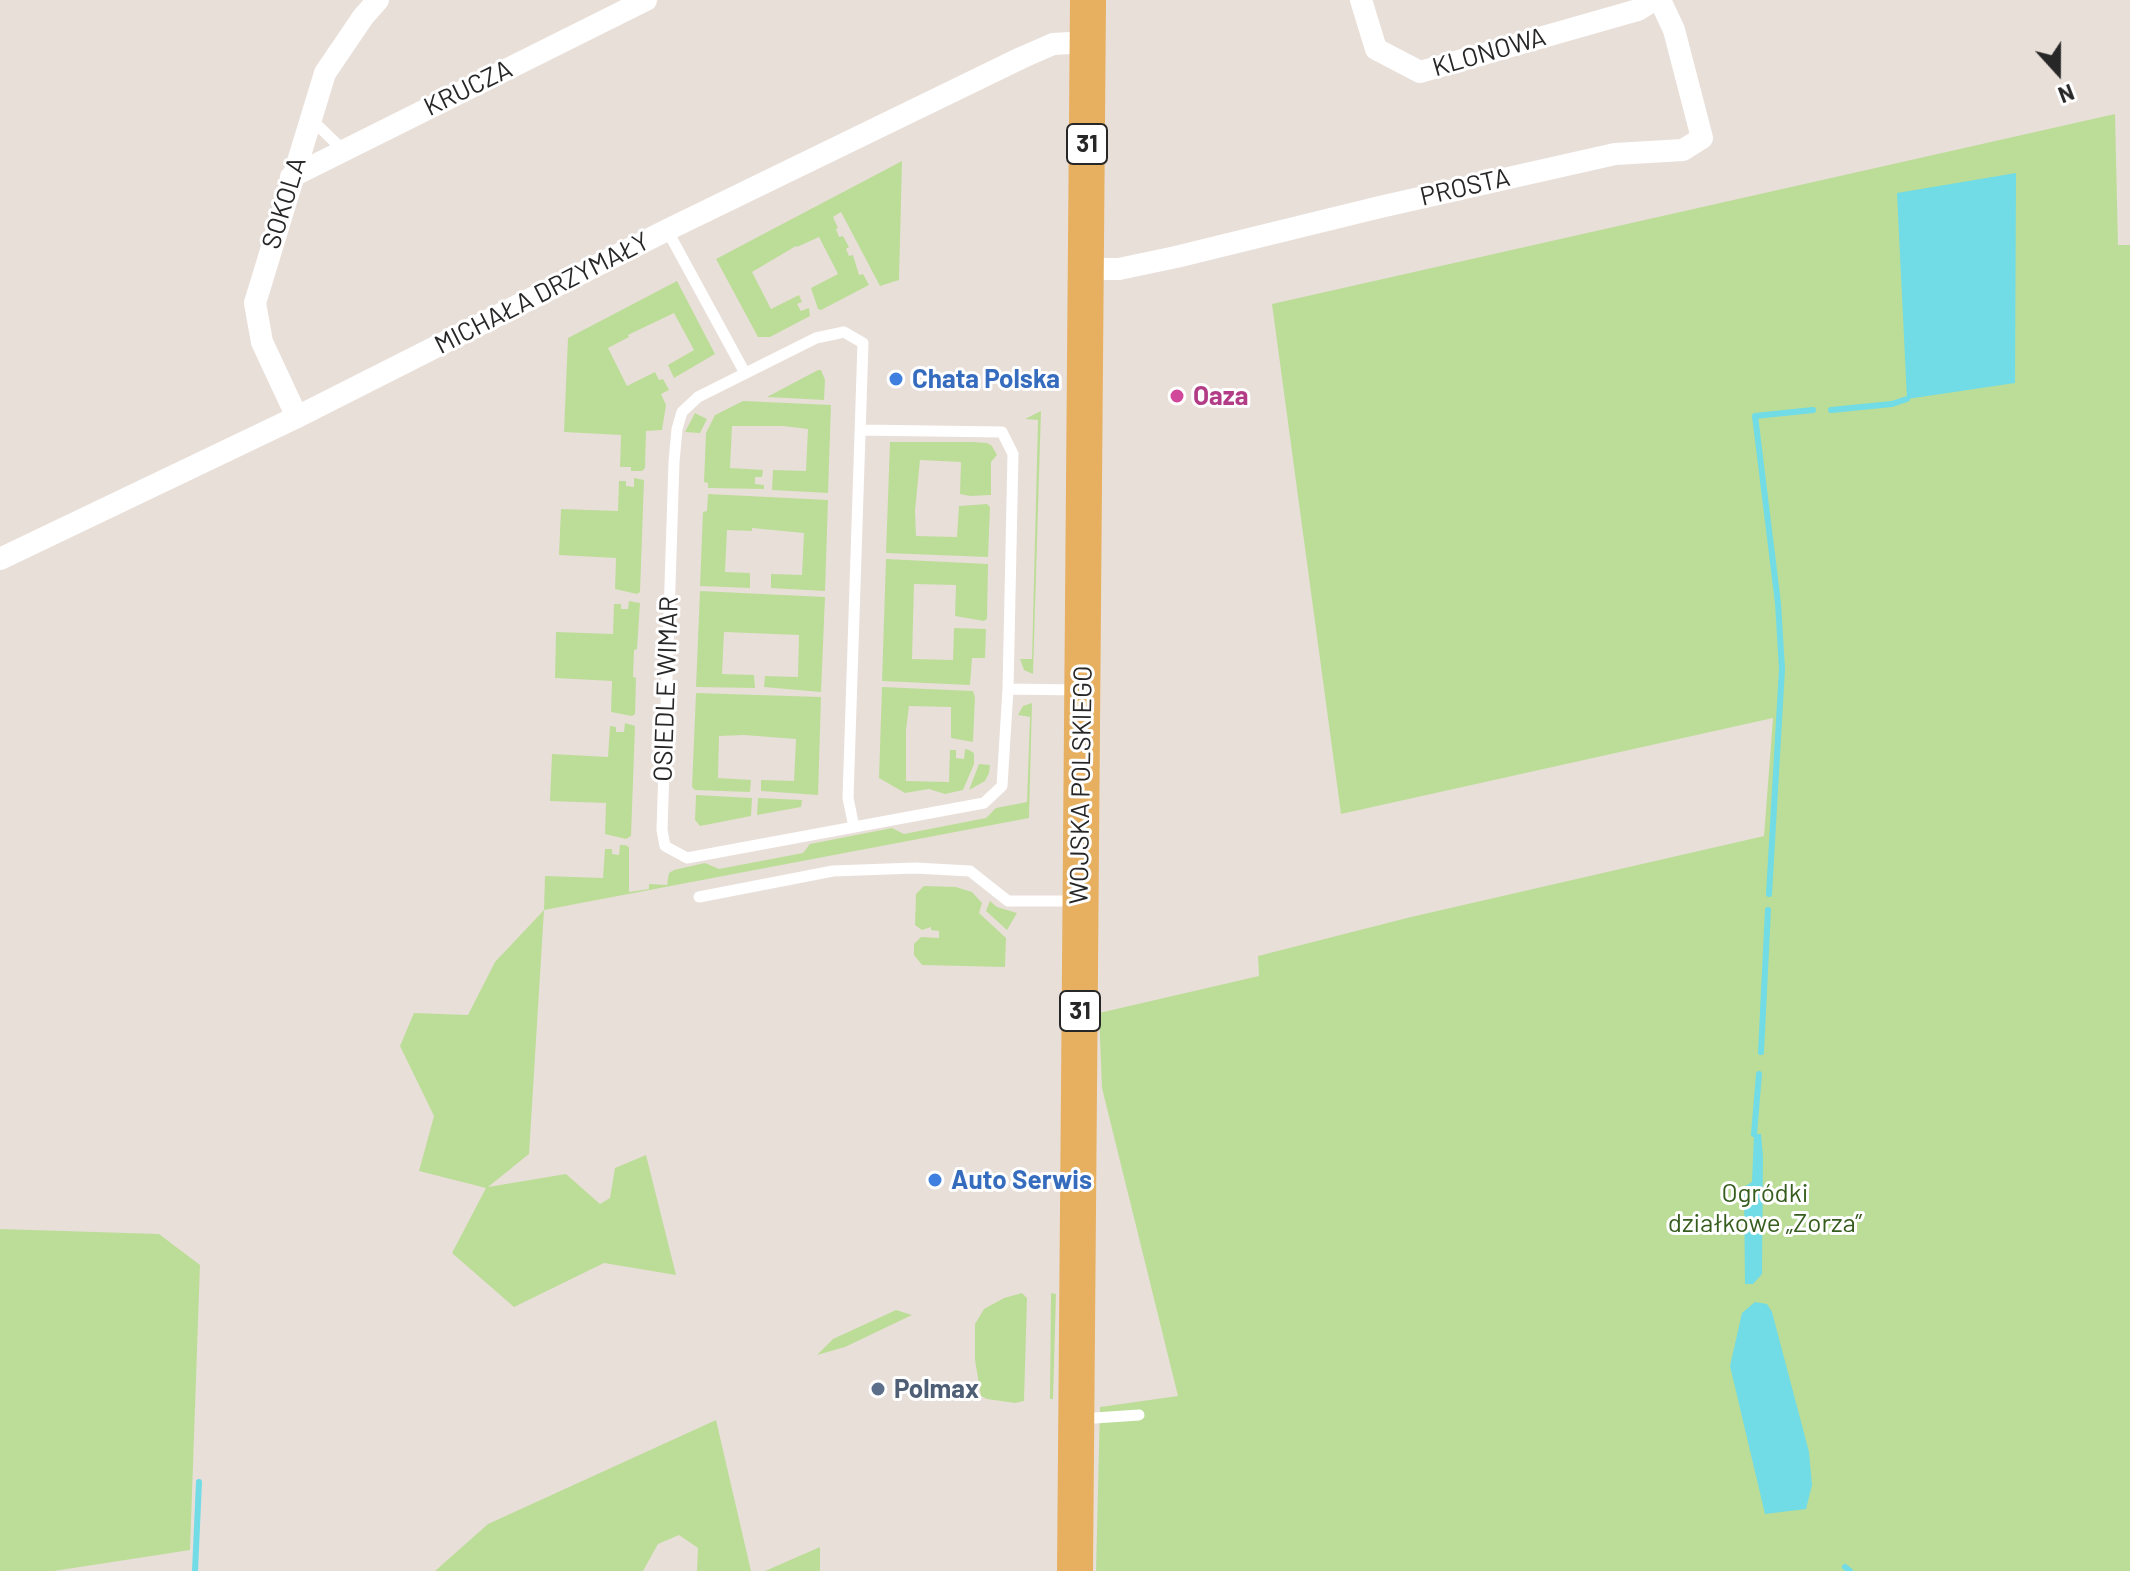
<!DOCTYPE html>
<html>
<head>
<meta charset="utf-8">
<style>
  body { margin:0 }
  #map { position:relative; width:2130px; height:1571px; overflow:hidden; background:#e9dfd9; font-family:Barlow,sans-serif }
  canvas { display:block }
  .north { position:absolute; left:2018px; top:32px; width:80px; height:80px; -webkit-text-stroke:6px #fff; paint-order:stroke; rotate:159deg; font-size:22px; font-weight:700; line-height:32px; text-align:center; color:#272727 }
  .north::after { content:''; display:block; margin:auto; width:28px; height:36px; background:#272727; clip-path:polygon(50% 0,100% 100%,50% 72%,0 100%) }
</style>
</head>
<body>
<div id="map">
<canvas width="2130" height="1571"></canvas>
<div class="north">N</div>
</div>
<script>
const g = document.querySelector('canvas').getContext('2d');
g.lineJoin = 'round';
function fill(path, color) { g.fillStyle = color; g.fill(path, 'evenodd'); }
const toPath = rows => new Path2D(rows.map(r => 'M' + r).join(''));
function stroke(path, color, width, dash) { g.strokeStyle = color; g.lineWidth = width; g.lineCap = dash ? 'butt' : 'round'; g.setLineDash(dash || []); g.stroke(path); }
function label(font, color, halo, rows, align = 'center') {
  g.font = font + ' Barlow,sans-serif'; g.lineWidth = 6; g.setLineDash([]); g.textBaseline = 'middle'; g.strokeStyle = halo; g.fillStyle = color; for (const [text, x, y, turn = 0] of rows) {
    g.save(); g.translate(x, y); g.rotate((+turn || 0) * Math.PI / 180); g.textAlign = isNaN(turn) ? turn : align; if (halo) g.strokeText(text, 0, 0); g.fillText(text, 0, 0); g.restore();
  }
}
fill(toPath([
  [2115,114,2118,245,2130,245,2130,1571,1096,1571,1100,1407,1178,1396,1102,1088,1099,1013,1259,976,1258,956,1411,917,1764,836,1773,718,1341,814,1272,304],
  [902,161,899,280,880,286,841,212,833,217,838,228,836,229,839,237,843,236,849,247,846,249,849,256,853,255,859,275,863,274,869,285,821,310,818,309,811,288,838,274,819,237,797,247,796,246,752,272,771,309,799,295,802,302,797,304,801,311,809,308,810,316,770,337,758,337,716,259],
  [677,281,715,354,674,378,668,365,694,350,674,313,628,335,629,337,608,348,627,386,655,372,659,380,663,379,669,390,661,394,666,405,662,430,646,431,645,468,642,471,631,471,631,467,620,467,621,435,564,432,568,338],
  [818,370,821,370,825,380,824,400,767,397],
  [743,401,831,405,828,493,772,490,773,470,806,471,808,429,783,426,732,426,730,468,763,470,762,477,755,477,755,484,764,485,764,489,708,488,708,483,704,482,706,433,715,415],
  [1041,411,1033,674,1024,670,1020,659,1032,659,1038,420,1025,419],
  [695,413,707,419,700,433,685,432],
  [890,442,972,442,987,443,992,446,997,455,991,462,991,495,970,496,960,494,961,462,920,460,915,511,916,536,957,537,959,506,987,504,990,507,988,557,886,553],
  [634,478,644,480,640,592,637,594,615,589,616,558,559,555,561,509,618,511,619,481,626,481,626,486,634,487],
  [708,494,828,500,825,591,771,588,771,574,802,575,804,533,752,528,752,531,727,530,725,572,750,573,750,588,700,586,703,512,707,511],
  [886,559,988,564,987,619,984,621,955,616,956,585,914,584,912,659,953,660,954,628,986,629,985,658,972,658,970,685,882,681],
  [700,591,825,597,821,692,764,687,765,676,798,677,799,635,724,632,722,674,754,675,755,688,696,687],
  [629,601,640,603,637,649,634,650,633,677,636,678,635,714,632,716,611,712,612,681,555,678,556,632,613,634,614,604,621,604,621,609,628,609],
  [882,687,973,691,975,697,973,742,951,738,951,707,909,706,906,730,906,781,949,782,950,750,956,750,956,758,964,759,965,749,969,750,974,753,974,764,963,790,945,794,929,789,905,793,879,778],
  [696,693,821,697,818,795,761,791,761,780,794,781,796,739,744,735,719,736,718,778,751,780,750,792,695,790,692,787],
  [1032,703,1029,818,544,910,529,1154,488,1187,566,1174,600,1204,610,1198,615,1168,646,1155,676,1275,604,1263,514,1307,452,1253,486,1188,419,1171,434,1116,400,1046,414,1013,468,1015,495,962,544,910,545,876,603,878,605,849,612,849,612,854,619,855,620,845,625,845,629,847,629,892,649,889,649,884,667,885,669,873,674,870,705,863,719,869,803,853,810,844,892,828,904,834,986,818,996,808,1027,802,1030,717,1018,715,1023,706],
  [625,723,635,726,631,836,626,839,605,834,606,803,550,801,552,754,608,757,610,726,616,727,616,732,624,732],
  [979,764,990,765,989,773,985,781,969,790],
  [696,795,752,798,751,816,700,826,695,820],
  [758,798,802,800,801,807,757,815],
  [924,886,956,887,972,892,982,903,979,913,1006,938,1005,967,922,965,914,955,914,944,921,937,939,938,939,931,931,930,931,927,922,930,915,925,916,894],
  [990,901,997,907,1017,913,1007,930,986,911],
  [0,1229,159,1234,200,1265,190,1550,54,1571,0,1571],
  [1022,1293,1027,1298,1024,1401,1015,1403,987,1399,981,1396,975,1360,975,1324,984,1309,1004,1298],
  [1051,1293,1056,1294,1053,1399,1050,1399],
  [896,1310,912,1315,845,1347,817,1355,833,1339],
  [716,1420,751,1571,697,1571,698,1548,679,1535,658,1544,643,1571,435,1571,488,1524],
  [820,1547,820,1571,765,1571]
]), '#bcdd98');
fill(toPath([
  [2016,173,2015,383,1907,399,1897,193],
  [1754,1134,1761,1134,1763,1156,1762,1274,1753,1284,1745,1284,1744,1187,1752,1182],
  [1755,1302,1767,1304,1772,1312,1809,1452,1812,1485,1806,1509,1765,1514,1730,1366,1742,1313]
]), '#71dbe6');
stroke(toPath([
  [1831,410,1892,404,1907,399],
  [1769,894,1782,669,1778,603,1755,416,1813,410],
  [1761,1052,1768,910],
  [1754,1134,1759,1074],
  [1845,1567,1850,1571],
  [195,1571,199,1482]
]), '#71dbe6', 6);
stroke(toPath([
  [310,118,343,150],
  [667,230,745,373],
  [1008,689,1078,690],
  [854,827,848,798,863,343,844,332,816,338,698,397,682,412,677,429,674,462,662,830,665,846,687,858,984,803,1002,786,1008,689,1013,454,1002,432,860,430],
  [699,897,833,871,915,868,970,871,1008,901,1076,901],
  [1080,1419,1139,1415]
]), '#fff', 11);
stroke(toPath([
  [1361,0,1376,49,1420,72,1638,10,1654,0],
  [291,177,646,0],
  [1086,269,1119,269,1176,257,1380,207,1615,154,1683,150,1702,138,1674,30,1660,0],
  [297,417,262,342,255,303,325,73,363,17,378,0],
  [0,559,297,417,667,230,1021,58,1053,44,1087,42]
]), '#fff', 22);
stroke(toPath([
  [1075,1571,1088,0]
]), '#e7af60', 36);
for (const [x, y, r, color] of [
  [896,379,8,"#3f7fe0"],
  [1177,396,8,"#d1479c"],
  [935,1180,8,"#3f7fe0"],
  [878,1389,8,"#5c6f8a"]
]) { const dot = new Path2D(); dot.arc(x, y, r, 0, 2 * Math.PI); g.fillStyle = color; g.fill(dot); stroke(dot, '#fff', 3); }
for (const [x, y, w] of [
  [1087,144,40],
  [1080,1011,40]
]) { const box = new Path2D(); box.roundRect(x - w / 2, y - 20, w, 40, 6); g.fillStyle = '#fff'; g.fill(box); stroke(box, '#272727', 2); }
label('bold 24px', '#272727', null, [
  ["31",1087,144],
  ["31",1080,1011]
]);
label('26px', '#272727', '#fff', [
  ["KLONOWA",1489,52,-16],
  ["KRUCZA",468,88,-26],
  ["PROSTA",1465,187,-13],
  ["SOKOLA",284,203,-73],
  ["MICHAŁA DRZYMAŁY",542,293,-27],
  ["OSIEDLE WIMAR",666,689,-88],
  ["WOJSKA POLSKIEGO",1081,785,-89]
]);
label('bold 26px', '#366cbe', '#fff', [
  ["Chata Polska",912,379],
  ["Auto Serwis",951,1180]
], 'left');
label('bold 26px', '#b23c85', '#fff', [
  ["Oaza",1193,396]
], 'left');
label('26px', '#365d1d', '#fff', [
  ["Ogródki",1765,1193],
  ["działkowe „Zorza”",1765,1223]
]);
label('bold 26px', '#4e5e75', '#fff', [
  ["Polmax",894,1389]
], 'left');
</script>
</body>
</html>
